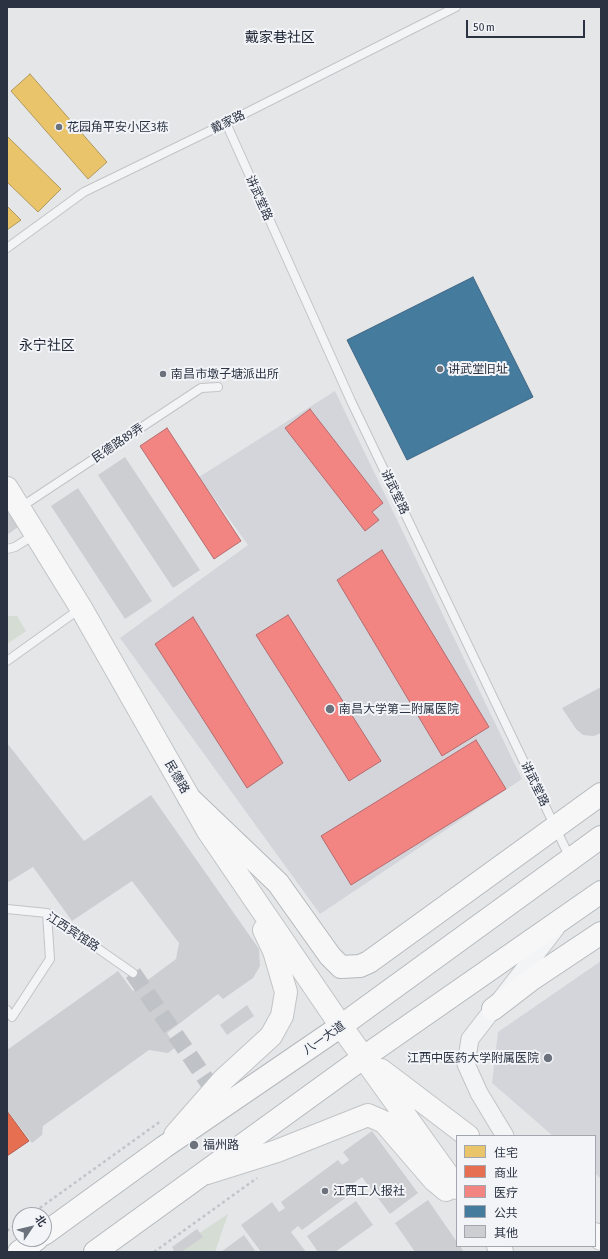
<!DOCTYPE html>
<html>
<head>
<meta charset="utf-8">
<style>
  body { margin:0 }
  #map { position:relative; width:608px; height:1259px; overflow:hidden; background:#e4e6e8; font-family:"Asap Condensed","Noto Sans SC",sans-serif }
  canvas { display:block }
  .frame { position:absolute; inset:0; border:8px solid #2b3342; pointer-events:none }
  .legend { position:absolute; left:456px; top:1135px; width:140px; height:112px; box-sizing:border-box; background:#f2f4f8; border:1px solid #a2a7af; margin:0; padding:5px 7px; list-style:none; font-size:12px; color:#2b3342 }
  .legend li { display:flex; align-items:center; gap:8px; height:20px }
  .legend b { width:20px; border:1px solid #a2a7af }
  .north { position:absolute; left:12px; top:1207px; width:40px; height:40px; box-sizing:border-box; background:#f2f4f8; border:1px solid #a2a7af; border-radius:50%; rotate:55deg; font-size:11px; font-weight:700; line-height:16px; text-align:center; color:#2b3342 }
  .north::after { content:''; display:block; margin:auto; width:14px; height:18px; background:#6c727c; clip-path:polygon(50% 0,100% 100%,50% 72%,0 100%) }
  .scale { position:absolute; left:466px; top:20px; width:119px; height:18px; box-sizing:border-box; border:2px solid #2b3342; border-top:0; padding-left:5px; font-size:12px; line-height:14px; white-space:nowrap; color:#2b3342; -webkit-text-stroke:3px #f2f4f8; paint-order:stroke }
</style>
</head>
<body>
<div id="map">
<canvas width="608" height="1259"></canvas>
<div class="frame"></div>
<ul class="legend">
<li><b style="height:11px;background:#e9c46a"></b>住宅</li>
<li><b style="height:11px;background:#e76f51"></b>商业</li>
<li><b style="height:11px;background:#f28482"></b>医疗</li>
<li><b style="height:11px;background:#457b9d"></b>公共</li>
<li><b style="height:11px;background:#ccced1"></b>其他</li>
</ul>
<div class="north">北</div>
<div class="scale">50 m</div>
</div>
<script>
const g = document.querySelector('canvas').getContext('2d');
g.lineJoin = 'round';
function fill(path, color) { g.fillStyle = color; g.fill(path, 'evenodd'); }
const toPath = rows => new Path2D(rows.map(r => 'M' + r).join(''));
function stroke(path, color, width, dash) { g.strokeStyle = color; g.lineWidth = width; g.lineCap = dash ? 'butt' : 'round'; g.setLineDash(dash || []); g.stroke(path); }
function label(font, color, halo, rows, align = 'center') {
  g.font = font + ' "Asap Condensed","Noto Sans SC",sans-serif'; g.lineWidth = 4; g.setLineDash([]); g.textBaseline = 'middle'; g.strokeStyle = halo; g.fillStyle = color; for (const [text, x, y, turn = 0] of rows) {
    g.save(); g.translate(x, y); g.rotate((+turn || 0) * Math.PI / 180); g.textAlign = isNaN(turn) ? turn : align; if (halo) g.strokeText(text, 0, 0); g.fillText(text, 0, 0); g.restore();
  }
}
fill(toPath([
  [335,391,522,779,320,914,120,638,248,545,199,477],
  [601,961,601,1179,595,1173,595,1136,553,1136,492,1083,498,1032]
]), '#d3d5db');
fill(toPath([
  [7,616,17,616,26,631,7,644],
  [228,1214,215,1252,171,1252]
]), '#d5dcd4');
const homes = toPath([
  [30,74,107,162,88,179,11,91,30,74],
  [7,136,61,189,38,212,7,182,7,136],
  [7,206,21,220,7,230,7,206]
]);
fill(homes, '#e9c46a');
stroke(homes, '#b0985e', 1);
const shops = toPath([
  [7,1111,29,1141,7,1156,7,1111]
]);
fill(shops, '#e76f51');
stroke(shops, '#af5d4c', 1);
const health = toPath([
  [310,409,383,503,372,512,379,520,365,531,285,428,310,409],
  [167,428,241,541,214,559,140,446,167,428],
  [382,550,489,727,442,756,337,580,382,550],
  [288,615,381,761,349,781,256,635,288,615],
  [193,617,283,763,247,788,155,644,193,617],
  [476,740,506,789,351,885,321,836,476,740]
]);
fill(health, '#f28482');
stroke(health, '#b66c6f', 1);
const public = toPath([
  [473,277,533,397,407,460,347,340,473,277]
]);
fill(public, '#457b9d');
stroke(public, '#3d6582', 1);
fill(toPath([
  [125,457,200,570,173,588,98,475],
  [78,488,152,601,125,619,51,506],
  [7,504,22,524,7,535],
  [601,687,601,733,594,736,583,735,576,729,562,708],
  [7,743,84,841,151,795,259,949,260,966,253,978,223,999,218,994,167,1033,176,1047,168,1053,149,1050,43,1126,42,1135,32,1143,7,1110,7,1050,118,971,133,991,176,959,179,943,132,881,72,921,33,867,7,883],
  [247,1005,254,1016,227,1035,220,1025],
  [372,1131,418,1193,390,1214,362,1177,352,1184,356,1190,302,1230,298,1226,291,1232,306,1252,261,1252,241,1225,272,1202,279,1212,285,1208,281,1202,338,1160,342,1165,349,1160,343,1152],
  [428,1200,457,1242,457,1246,460,1246,464,1252,415,1252,395,1223],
  [356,1201,373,1225,335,1252,318,1252,307,1236],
  [197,1229,203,1237,181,1252,175,1252,172,1247],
  [244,1235,256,1252,221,1252]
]), '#ccced1');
stroke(toPath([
  [133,973,214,1091]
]), '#bfc2c7', 17, [17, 8]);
const lane = toPath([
  [226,123,351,401,570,858],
  [7,248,84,192,226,123,456,7],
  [21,507,201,388,218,387],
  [7,549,15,547,34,535],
  [7,661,81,608],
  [7,909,47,913,133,973],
  [7,1010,12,1017,50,959,47,913]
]);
const street = toPath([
  [505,1136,479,1093,466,1064,470,1039,556,928]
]);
const secondary = toPath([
  [7,488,81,608,208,831,341,1026,457,1188],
  [381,1070,468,1136],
  [175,1135,224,1079,271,1036,282,1016,286,992,274,951,264,930],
  [207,1173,277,1151,368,1115,384,1122,434,1180,446,1190],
  [595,1234,601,1239],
  [498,1246,502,1252]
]);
const highway = toPath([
  [189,798,278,883,330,956,341,967,360,966,369,962,601,794],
  [493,1009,532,979,601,933],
  [44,1234,164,1147,341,1026,601,837],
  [19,1252,37,1239],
  [95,1252,364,1057,601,892]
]);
stroke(lane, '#c2c4c6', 10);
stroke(street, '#c2c4c6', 19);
stroke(secondary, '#c2c4c6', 24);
stroke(highway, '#b6b9bd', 24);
stroke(toPath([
  [30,1215,161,1121],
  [7,1231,20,1222],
  [154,1252,257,1178]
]), '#c3c4c9', 2.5, [3, 3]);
stroke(lane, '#f3f4f6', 8);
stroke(street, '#f3f4f6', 17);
stroke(secondary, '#f7f7f7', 22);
stroke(highway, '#f7f7f7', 22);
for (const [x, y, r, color] of [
  [59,127,4,"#6c727c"],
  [440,369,4,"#6c727c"],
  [163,374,4,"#6c727c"],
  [330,709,5,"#6c727c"],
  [548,1058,5,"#6c727c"],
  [194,1145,5,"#6c727c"],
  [325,1191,4,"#6c727c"]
]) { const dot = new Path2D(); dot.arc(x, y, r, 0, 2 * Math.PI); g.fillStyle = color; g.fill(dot); stroke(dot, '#f2f4f8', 1.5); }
label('12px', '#2b3342', '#f2f4f8', [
  ["戴家路",228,122,-26],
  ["讲武堂路",259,198,66],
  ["民德路89弄",118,443,-34],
  ["讲武堂路",395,492,64],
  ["民德路",177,777,60],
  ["讲武堂路",535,784,64],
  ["江西宾馆路",73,932,33],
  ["八一大道",324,1038,-35]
]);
label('12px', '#2b3342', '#f2f4f8', [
  ["花园角平安小区3栋",67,127],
  ["讲武堂旧址",448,369],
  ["南昌市墩子塘派出所",171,374],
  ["南昌大学第二附属医院",339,709],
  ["江西中医药大学附属医院",539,1058,"right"],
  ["福州路",203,1145],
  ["江西工人报社",333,1191]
], 'left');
label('14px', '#1d2433', '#f2f4f8', [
  ["戴家巷社区",280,38],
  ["永宁社区",47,346]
]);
</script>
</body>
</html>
